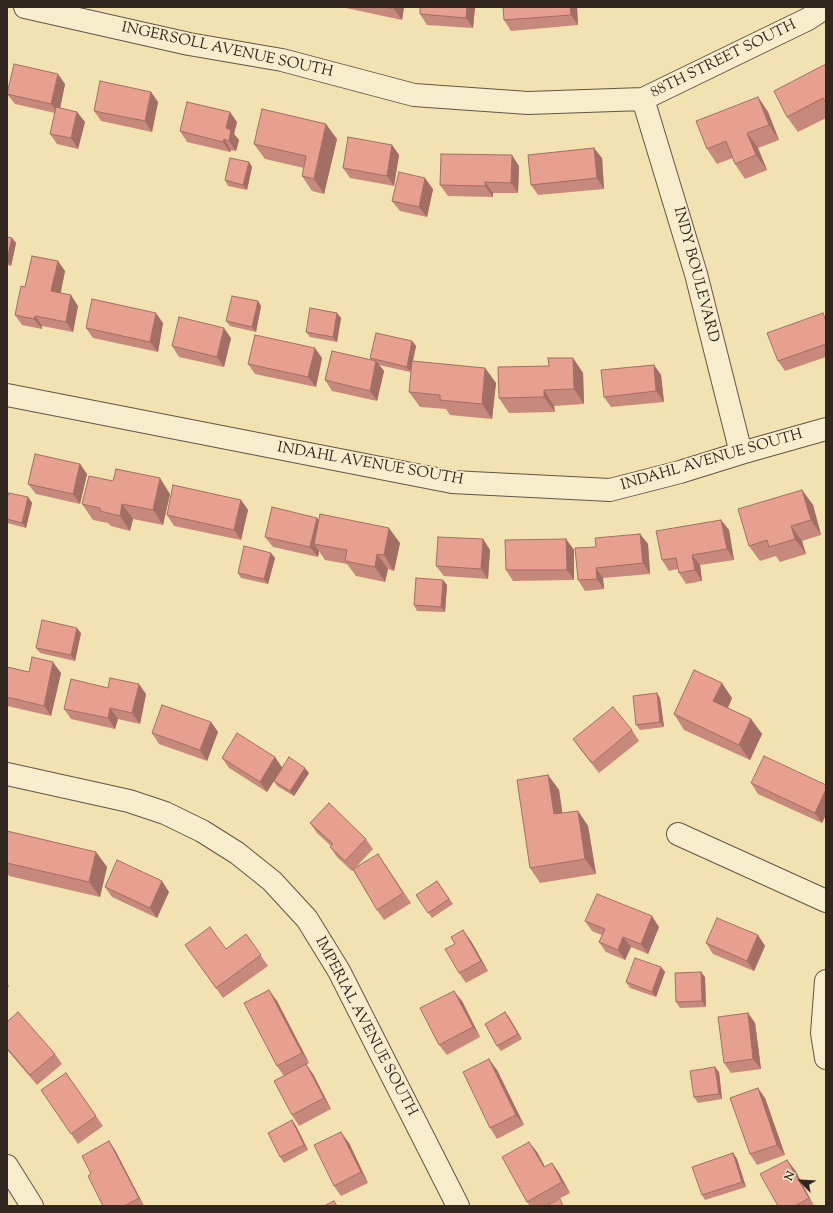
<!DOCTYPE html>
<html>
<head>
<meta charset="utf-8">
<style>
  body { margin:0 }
  #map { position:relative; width:833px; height:1213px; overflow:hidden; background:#f2e2b1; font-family:"Sorts Mill Goudy",serif }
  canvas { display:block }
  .frame { position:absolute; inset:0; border:8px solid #322720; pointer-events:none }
  .north { position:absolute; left:781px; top:1161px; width:40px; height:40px; -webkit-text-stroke:3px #f7eccc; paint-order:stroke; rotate:295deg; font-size:11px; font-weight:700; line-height:16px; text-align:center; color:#322720 }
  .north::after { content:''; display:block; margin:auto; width:14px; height:18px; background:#322720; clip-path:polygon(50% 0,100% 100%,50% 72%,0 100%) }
</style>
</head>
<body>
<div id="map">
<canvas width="833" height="1213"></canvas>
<div class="frame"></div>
<div class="north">N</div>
</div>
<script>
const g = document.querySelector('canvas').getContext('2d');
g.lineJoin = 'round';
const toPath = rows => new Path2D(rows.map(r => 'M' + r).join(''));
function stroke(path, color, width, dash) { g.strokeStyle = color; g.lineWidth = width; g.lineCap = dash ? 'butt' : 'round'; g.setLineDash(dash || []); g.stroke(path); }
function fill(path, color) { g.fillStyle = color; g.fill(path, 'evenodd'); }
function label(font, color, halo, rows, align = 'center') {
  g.font = font + ' "Sorts Mill Goudy",serif'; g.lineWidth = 3.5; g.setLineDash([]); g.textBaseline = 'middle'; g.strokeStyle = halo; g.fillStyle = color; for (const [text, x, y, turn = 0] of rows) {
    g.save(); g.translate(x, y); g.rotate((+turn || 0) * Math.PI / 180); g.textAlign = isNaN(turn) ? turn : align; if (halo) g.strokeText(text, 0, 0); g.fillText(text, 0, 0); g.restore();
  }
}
const minor = toPath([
  [25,7,189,44,282,60,414,95,528,103,643,99,808,19,826,7],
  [643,99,696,274,741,453],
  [7,395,452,482,610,490,680,472,741,453,826,429],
  [7,774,129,801,165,813,202,831,237,853,272,881,307,919,339,971,458,1206],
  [678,834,826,901],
  [826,981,822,1033,826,1058],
  [7,1166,32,1206]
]);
stroke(minor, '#625644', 24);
stroke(minor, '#f7eccc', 22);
fill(toPath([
  [345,7,404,7,402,20,346,8],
  [420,7,475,7,473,28,427,25,420,14],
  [503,7,577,7,578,25,511,31,504,20],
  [826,64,826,118,798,132,787,117],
  [65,84,60,108,77,112,85,122,78,149,57,144,50,134,55,113,15,104,7,94],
  [151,92,158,102,152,132,101,121,94,111],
  [758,97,768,112,779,140,758,148,767,170,745,179,735,164,733,158,717,164,707,149],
  [237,122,234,134,239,140,236,151,231,150,230,152,187,142,180,131],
  [337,139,324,194,312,191,302,176,304,168,265,159,254,144],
  [392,145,399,155,394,186,350,178,343,168],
  [602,158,604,189,538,195,531,185],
  [249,162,252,167,247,190,228,186,225,180],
  [519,166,518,193,493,193,493,197,448,196,440,185],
  [433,189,427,217,400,211,392,201],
  [7,237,12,238,16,243,11,266,7,265],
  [65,271,60,293,78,306,73,332,42,326,42,329,22,325,15,315,25,287],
  [258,301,261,306,256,332,230,326,226,321],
  [337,313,341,318,337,342,310,337,306,332],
  [826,317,826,357,785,371,778,361],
  [163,323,158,352,93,338,86,328],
  [231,338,224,367,179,357,172,346],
  [412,341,416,346,413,362,485,368,496,383,492,419,450,415,446,409,420,407,409,392,412,366,410,372,379,365,384,371,377,401,332,391,325,380,371,360,370,358],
  [322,358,316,387,255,374,248,364],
  [573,358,583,373,584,404,554,406,555,412,509,413,499,398,549,366],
  [654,365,661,375,664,402,611,407,604,397],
  [80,464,87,474,80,504,36,494,28,484],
  [802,490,813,505,821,535,802,541,806,554,780,562,776,556,760,561,749,546],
  [170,494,163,525,133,519,130,531,111,526,108,523,93,520,82,504],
  [28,497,32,503,26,528,7,523,7,499],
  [241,500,248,510,241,540,174,526,167,515],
  [317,518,319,521,400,543,394,571,388,569,385,582,356,576,347,564,325,560,319,551,318,557,273,547,265,537],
  [721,520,729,530,734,560,700,565,702,581,686,584,679,573,678,569,669,571,662,560],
  [640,534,648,544,650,574,603,578,604,589,585,591,578,580,596,547],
  [483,539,490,550,488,579,444,576,436,566],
  [566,539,574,550,574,580,513,581,506,570],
  [271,553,275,558,268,584,241,578,238,573],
  [443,580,447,585,445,612,417,611,414,605],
  [81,633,75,661,40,653,36,648],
  [7,667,29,672,61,673,51,716,7,706],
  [108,688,146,694,140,724,118,719,115,729,71,719,64,709],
  [660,698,664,727,640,730,636,725],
  [732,698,728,708,751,719,762,734,750,760,684,730,674,714],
  [211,722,218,732,207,761,159,744,152,733],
  [632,730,639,741,599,773,580,749,573,739],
  [275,757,282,767,309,773,294,796,277,786,274,781,267,792,229,768,222,758],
  [548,775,559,790,562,813,578,811,588,826,596,874,540,883,530,868],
  [751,783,826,785,822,823,758,794],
  [310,823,366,839,373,849,356,867,385,864,411,903,384,920,377,910,353,870,352,871,337,857,330,847,331,846,317,833],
  [7,831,96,852,107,867,100,897,9,876,7,872],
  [437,881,453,904,432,918,416,895],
  [105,887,169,892,157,918,112,897],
  [585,921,659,927,648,954,631,947,625,960,606,952,599,942,602,935,592,931],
  [246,934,268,966,223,998,185,945,226,949],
  [758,935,765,946,754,971,713,954,706,943],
  [471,941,488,971,466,983,459,973],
  [661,967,665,972,656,997,630,988,626,982],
  [705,977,706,1007,680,1008,676,1002],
  [7,983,9,986,7,989],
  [277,1001,309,1063,306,1065,313,1074,331,1109,299,1126,292,1115,284,1076,277,1066],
  [462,1001,480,1037,447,1055,439,1045],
  [505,1012,522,1039,501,1051,497,1046],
  [748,1013,755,1023,761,1069,731,1073,724,1063],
  [7,1022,55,1054,62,1064,37,1085,7,1050],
  [497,1070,524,1125,497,1139,490,1128],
  [719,1072,722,1099,698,1103,694,1097],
  [66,1073,103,1126,78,1144,41,1090],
  [765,1098,785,1155,757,1165,750,1154],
  [292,1120,296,1126,308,1150,284,1163,280,1157],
  [109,1141,116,1152,144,1206,103,1206,91,1174],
  [349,1143,368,1183,341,1196,334,1186],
  [537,1152,545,1167,552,1163,559,1173,570,1193,551,1203,565,1206,530,1206,527,1202],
  [733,1153,737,1159,746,1187,705,1200,702,1195],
  [795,1170,814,1206,778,1206]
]), '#c7897b');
fill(toPath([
  [395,7,404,7,402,20,394,9],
  [467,7,475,7,473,28,466,18],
  [570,7,577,7,578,25,571,15],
  [58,74,65,84,59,114,51,104],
  [151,92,158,102,152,132,145,121],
  [758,97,768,112,779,140,769,125],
  [77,112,85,122,78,149,71,138],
  [230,112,237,122,234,134,239,140,236,151,229,141,226,128],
  [326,124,337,139,324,194,314,179],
  [747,133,758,148,767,170,756,155],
  [224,139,231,150,230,152,223,142],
  [392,145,399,155,394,186,387,176],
  [594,148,602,158,604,189,597,178],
  [512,155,519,166,518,193,511,183],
  [249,162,252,167,247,190,243,185],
  [425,178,433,189,427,217,419,207],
  [485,182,493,193,493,197,485,186],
  [12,238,16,243,11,266,7,260],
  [58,261,65,271,59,302,51,291],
  [71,295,78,306,73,332,66,322],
  [258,301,261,306,256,332,252,327],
  [156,313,163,323,158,352,150,342],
  [337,313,341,318,337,342,333,337],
  [35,316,42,326,42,329,34,319],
  [224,328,231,338,224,367,217,357],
  [412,341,416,346,410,372,407,367],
  [315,348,322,358,316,387,308,377],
  [573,358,583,373,584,404,574,389],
  [376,361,384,371,377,401,370,391],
  [654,365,661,375,664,402,656,391],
  [485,368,496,383,492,419,482,404],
  [544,390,554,406,555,412,544,397],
  [80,464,87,474,80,504,73,494],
  [160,478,170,494,163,525,153,510],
  [802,490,813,505,821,535,811,520],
  [28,497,32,503,26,528,22,523],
  [241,500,248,510,241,540,234,530],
  [122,504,133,519,130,531,120,516],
  [317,518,324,528,314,544,319,551,318,557,310,547],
  [721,520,729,530,734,560,727,549],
  [791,526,802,541,806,554,795,539],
  [389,528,400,543,394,571,384,555],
  [640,534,648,544,650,574,643,563],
  [483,539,490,550,488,579,481,569],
  [566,539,574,550,574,580,567,570],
  [271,553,275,558,268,584,264,579],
  [377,554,388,569,385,582,375,567],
  [692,555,700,565,702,581,695,570],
  [596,568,603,578,604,589,597,579],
  [443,580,447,585,445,612,441,607],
  [77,628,81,633,75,661,71,655],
  [53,662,61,673,51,716,44,706],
  [722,683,732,698,724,716,713,701],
  [139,684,146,694,140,724,132,713],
  [657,693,660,698,664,727,660,722],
  [110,708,118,719,115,729,108,718],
  [751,719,762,734,750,760,739,745],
  [211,722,218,732,207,761,200,750],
  [275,757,282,768,267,792,260,782],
  [305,768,309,773,294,796,290,791],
  [548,775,559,790,565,830,554,814],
  [826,789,826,815,822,823,815,813],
  [578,811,588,826,596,874,585,859],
  [96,852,107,867,100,897,89,882],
  [162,881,169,892,157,918,150,908],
  [652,916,659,927,648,954,641,944],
  [463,930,471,941,488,971,481,961],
  [758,935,765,946,754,971,747,961],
  [623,937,631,947,625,960,618,950],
  [661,967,665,972,656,997,652,992],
  [701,972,705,977,706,1007,702,1001],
  [269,990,277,1001,309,1063,302,1053],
  [454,991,462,1001,480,1037,473,1027],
  [505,1012,509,1017,522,1039,518,1034],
  [748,1013,755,1023,761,1069,753,1059],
  [489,1059,497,1070,524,1125,516,1115],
  [306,1064,313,1074,331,1109,324,1098],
  [715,1067,719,1072,722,1099,719,1094],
  [758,1088,765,1098,785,1155,777,1145],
  [292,1120,296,1126,308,1150,304,1145],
  [341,1132,349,1143,368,1183,361,1172],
  [109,1141,116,1152,144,1206,139,1198],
  [529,1142,537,1152,551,1178,544,1167],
  [733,1153,737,1159,746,1187,742,1182],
  [787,1160,795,1170,814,1206,809,1198],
  [552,1163,559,1173,570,1193,562,1182]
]), '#a26f64');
const building = toPath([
  [383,7,395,7,394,9,383,7],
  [420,7,467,7,466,18,420,14,420,7],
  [503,7,570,7,571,15,504,20,503,7],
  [14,64,58,74,51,104,7,94,14,64],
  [826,64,826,103,823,98,787,117,774,91,826,64],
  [100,81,151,92,145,121,94,111,100,81],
  [758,97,769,125,747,133,756,155,735,164,726,141,707,149,696,121,758,97],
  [187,102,230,112,226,128,231,130,229,141,224,139,223,142,180,131,187,102],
  [56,107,77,112,71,138,50,134,56,107],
  [262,109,326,124,314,179,302,176,306,156,254,144,262,109],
  [348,137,392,145,387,176,343,168,348,137],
  [594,148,597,178,531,185,528,155,594,148],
  [441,154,512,155,511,183,485,182,485,186,440,185,441,154],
  [230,158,249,162,243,185,225,180,230,158],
  [399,172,425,178,419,207,392,201,399,172],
  [7,237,12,238,7,260,7,237],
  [32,256,58,261,51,291,71,295,66,322,35,316,34,319,15,315,21,286,25,287,32,256],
  [232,296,258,301,252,327,226,321,232,296],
  [92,299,156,313,150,342,86,328,92,299],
  [310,308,337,313,333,337,306,332,310,308],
  [823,313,826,321,826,344,778,361,767,333,823,313],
  [179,317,224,328,217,357,172,346,179,317],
  [376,333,412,341,407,367,370,358,376,333],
  [255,335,315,348,308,377,248,364,255,335],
  [332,351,376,361,370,391,325,380,332,351],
  [548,358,573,358,574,389,544,390,544,397,499,398,498,367,549,366,548,358],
  [412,361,485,368,482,404,440,400,440,395,409,392,412,361],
  [654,365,656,391,604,397,601,370,654,365],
  [35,454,80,464,73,494,28,484,35,454],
  [116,469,160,478,153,510,122,504,120,516,100,511,100,508,82,504,89,476,113,481,116,469],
  [173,485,241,500,234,530,167,515,173,485],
  [802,490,811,520,791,526,795,539,769,547,767,540,749,546,738,509,802,490],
  [9,493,28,497,22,523,7,519,7,499,9,493],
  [272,507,317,518,310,547,265,537,272,507],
  [320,514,389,528,384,555,377,554,375,567,345,561,347,550,314,544,320,514],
  [721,520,727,549,692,555,695,570,679,573,676,558,662,560,656,531,721,520],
  [640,534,643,563,596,568,597,579,578,580,575,548,596,547,595,538,640,534],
  [438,537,483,539,481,569,436,566,438,537],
  [566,539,567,570,506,570,505,540,566,539],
  [244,546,271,553,264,579,238,573,244,546],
  [416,578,443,580,441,607,414,605,416,578],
  [42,620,77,628,71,655,36,648,42,620],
  [32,657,53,662,44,706,7,697,7,667,29,672,32,657],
  [694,670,722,683,713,701,751,719,739,745,674,714,694,670],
  [110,678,139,684,132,713,110,708,108,718,64,709,71,679,108,688,110,678],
  [657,693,660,722,636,725,633,696,657,693],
  [162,705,211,722,200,750,152,733,162,705],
  [613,707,632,730,592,763,573,739,613,707],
  [237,733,275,757,260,782,222,758,237,733],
  [764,756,826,785,826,789,815,813,751,783,764,756],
  [289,757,305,768,290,791,274,781,289,757],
  [548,775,554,814,578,811,585,859,530,868,517,780,548,775],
  [329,803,366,839,345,861,330,847,333,844,310,823,329,803],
  [7,831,96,852,89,882,7,863,7,831],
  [378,854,403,893,377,910,353,869,378,854],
  [117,860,162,881,150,908,105,887,117,860],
  [437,881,449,899,428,913,416,895,437,881],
  [597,894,652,916,641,944,623,937,618,950,599,942,605,929,585,921,597,894],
  [717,918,758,935,747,961,706,943,717,918],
  [210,927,226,949,246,934,261,955,216,988,185,945,210,927],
  [463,930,481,961,459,973,445,949,455,944,451,937,463,930],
  [635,958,661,967,652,992,626,982,635,958],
  [701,972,702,1001,676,1002,675,973,701,972],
  [269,990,302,1053,277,1066,244,1003,269,990],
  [454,991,473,1027,439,1045,420,1008,454,991],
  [18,1012,55,1054,30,1075,7,1048,7,1022,18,1012],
  [505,1012,518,1034,497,1046,485,1024,505,1012],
  [748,1013,753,1059,724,1063,718,1017,748,1013],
  [489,1059,516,1115,490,1128,463,1072,489,1059],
  [306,1064,324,1098,292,1115,274,1081,306,1064],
  [715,1067,719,1094,694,1097,690,1071,715,1067],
  [66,1073,96,1116,71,1134,41,1090,66,1073],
  [758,1088,777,1145,750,1154,730,1098,758,1088],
  [292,1120,304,1145,280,1157,268,1133,292,1120],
  [341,1132,361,1172,334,1186,314,1145,341,1132],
  [109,1141,139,1198,124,1206,103,1206,88,1176,91,1174,82,1156,109,1141],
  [529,1142,544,1167,552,1163,562,1182,527,1202,502,1157,529,1142],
  [733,1153,742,1182,702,1195,692,1167,733,1153],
  [787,1160,809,1198,795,1206,778,1206,760,1174,787,1160],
  [560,1199,563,1206,546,1206,560,1199],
  [334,1201,337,1206,324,1206,334,1201]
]);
fill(building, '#e79f8f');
stroke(building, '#a26f64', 1);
label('15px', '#322720', '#f7eccc', [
  ["INGERSOLL AVENUE SOUTH",227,51,12],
  ["88TH STREET SOUTH",724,60,-26],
  ["INDY BOULEVARD",695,275,75],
  ["INDAHL AVENUE SOUTH",712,461,-16],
  ["INDAHL AVENUE SOUTH",370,465,10],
  ["IMPERIAL AVENUE SOUTH",365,1027,62]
]);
</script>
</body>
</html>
